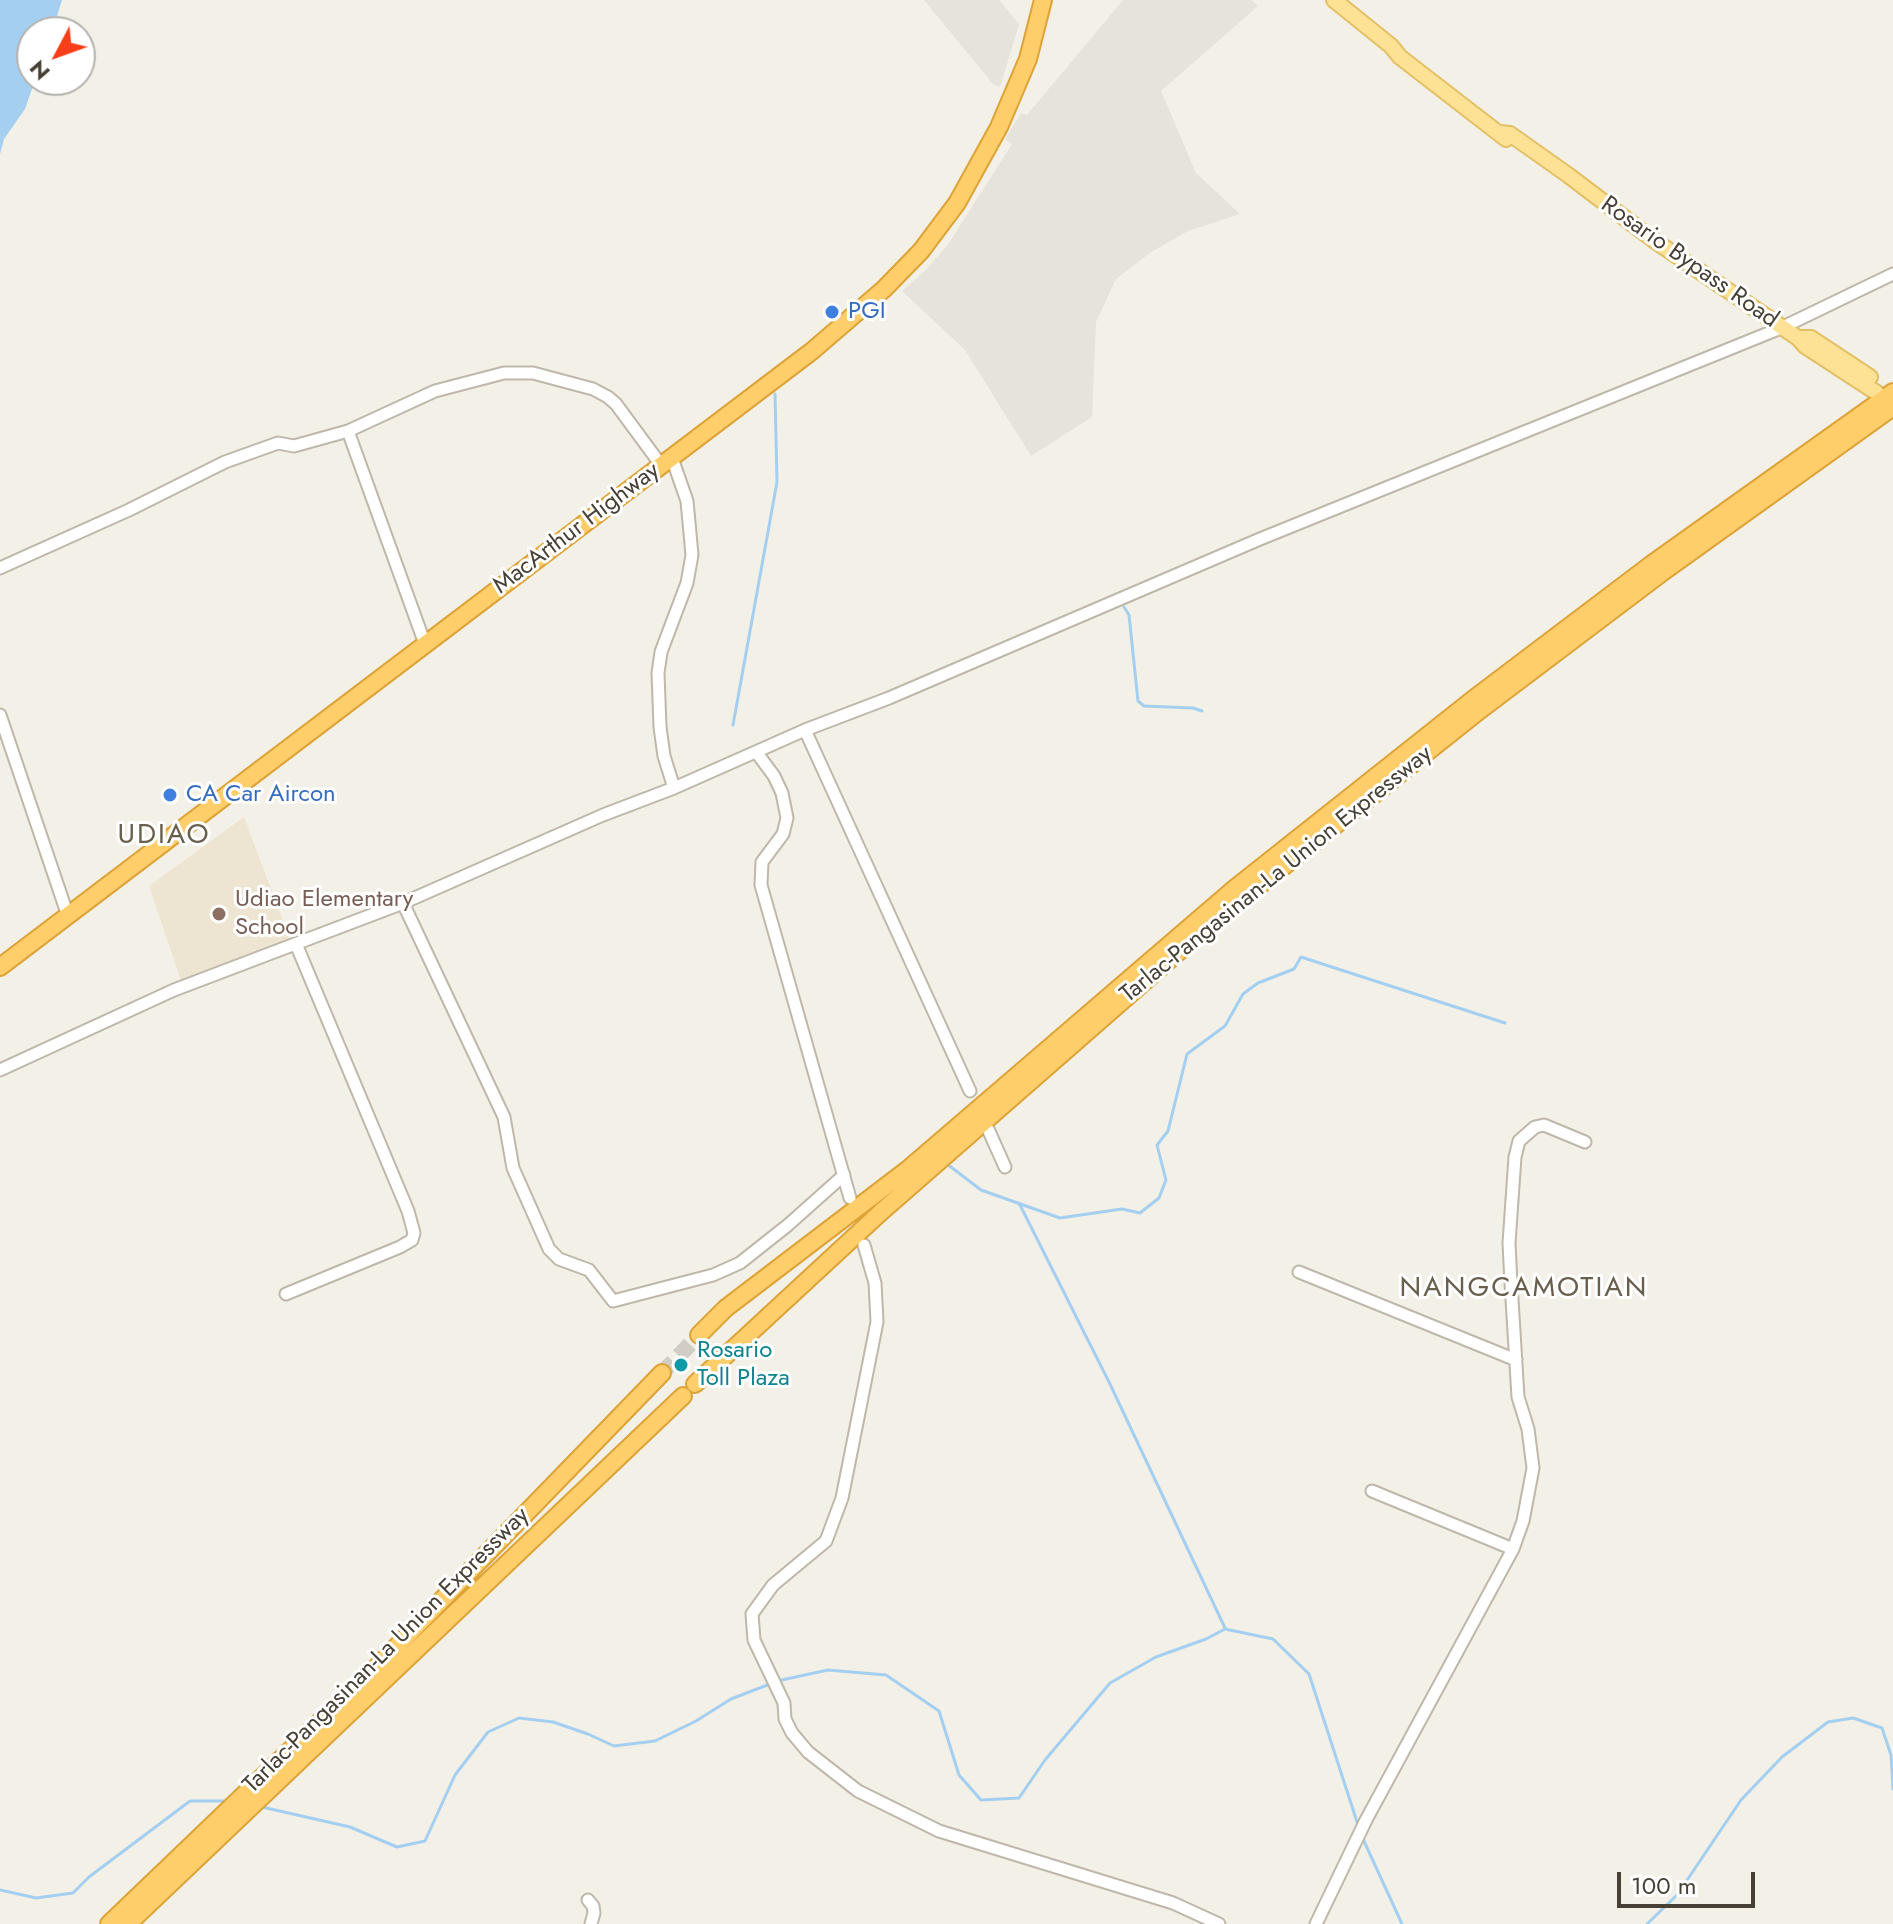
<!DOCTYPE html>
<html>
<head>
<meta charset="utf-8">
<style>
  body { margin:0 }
  #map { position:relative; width:1893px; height:1924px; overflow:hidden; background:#f3f0e7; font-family:Jost,sans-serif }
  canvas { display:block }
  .north { position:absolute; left:16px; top:16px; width:80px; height:80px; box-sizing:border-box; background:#fff; border:2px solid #b5b3af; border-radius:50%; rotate:229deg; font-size:22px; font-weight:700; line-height:32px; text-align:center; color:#474036 }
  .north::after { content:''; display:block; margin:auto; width:28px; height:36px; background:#f93f19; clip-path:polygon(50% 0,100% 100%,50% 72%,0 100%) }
  .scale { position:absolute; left:1617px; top:1872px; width:138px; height:36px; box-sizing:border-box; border:4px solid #474036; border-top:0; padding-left:10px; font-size:24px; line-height:28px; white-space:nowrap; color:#474036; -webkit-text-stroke:6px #fff; paint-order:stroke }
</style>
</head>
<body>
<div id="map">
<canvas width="1893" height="1924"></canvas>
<div class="north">N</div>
<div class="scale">100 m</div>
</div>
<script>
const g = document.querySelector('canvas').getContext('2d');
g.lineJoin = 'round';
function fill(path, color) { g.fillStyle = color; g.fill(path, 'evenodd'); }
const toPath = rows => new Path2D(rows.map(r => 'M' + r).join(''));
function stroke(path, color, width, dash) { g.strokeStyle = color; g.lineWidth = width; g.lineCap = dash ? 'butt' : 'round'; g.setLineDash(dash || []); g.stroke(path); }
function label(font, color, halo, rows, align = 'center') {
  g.font = font + ' Jost,sans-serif'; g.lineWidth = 6; g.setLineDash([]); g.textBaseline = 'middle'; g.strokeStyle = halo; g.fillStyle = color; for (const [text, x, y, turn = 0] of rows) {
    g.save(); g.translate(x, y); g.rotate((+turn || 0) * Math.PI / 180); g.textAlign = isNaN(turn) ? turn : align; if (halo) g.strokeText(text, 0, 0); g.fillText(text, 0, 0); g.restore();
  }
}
fill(toPath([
  [924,0,999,0,1019,24,1000,87,993,84],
  [1123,0,1251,0,1258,6,1161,91,1196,173,1240,214,1188,231,1151,252,1116,279,1096,322,1092,417,1031,456,965,350,902,291,926,270,947,246,1012,144,1005,139,1021,113,1027,115]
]), '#e6e2dc');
fill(toPath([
  [244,817,291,942,184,989,149,886]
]), '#ede5d1');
fill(toPath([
  [0,0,62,0,52,32,32,32,32,80,35,80,25,109,4,139,0,154]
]), '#a4cff0');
stroke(toPath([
  [1124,607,1129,615,1138,701,1144,706,1193,708,1202,711],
  [733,725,777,482,775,394],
  [947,1164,981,1190,1060,1218,1122,1209,1140,1213,1159,1198,1166,1180,1157,1145,1168,1131,1187,1054,1225,1026,1243,994,1258,983,1294,969,1301,957,1505,1023],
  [1019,1203,1109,1382,1225,1628],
  [777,1681,828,1670,886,1675,939,1711,959,1775,981,1800,1019,1798,1045,1760,1110,1683,1156,1657,1206,1639,1225,1629,1273,1639,1309,1674,1359,1828],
  [262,1807,350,1827,397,1847,425,1841,455,1775,488,1732,519,1718,553,1722,588,1734,614,1746,655,1741,696,1721,731,1699,770,1684],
  [1363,1839,1402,1924],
  [0,1890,36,1898,73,1893,89,1877,190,1801,227,1801],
  [1647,1924,1677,1895,1741,1800,1782,1757,1828,1722,1853,1718,1882,1728,1891,1755,1893,1789]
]), '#a4cff0', 3);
stroke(toPath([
  [662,1373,699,1335]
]), '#d1cdc4', 16, [16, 8]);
const minor = toPath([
  [348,431,425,644],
  [672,458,687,501,692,555,687,583,661,652,658,673,660,727,664,756,674,788],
  [0,568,129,510,225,462,278,443,294,446,348,431,435,391,504,373,533,373,593,389,608,397,616,404,661,465],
  [0,715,68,916],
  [805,730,970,1091],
  [757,753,774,776,782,793,787,818,783,834,762,862,761,885,850,1198],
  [403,903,504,1117,513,1168,549,1249,559,1259,589,1270,613,1301,713,1275,740,1263,788,1225,844,1175],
  [0,1070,174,990,403,903,603,815,674,788,805,730,889,698,1260,539,1781,328,1893,274],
  [988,1129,1005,1167],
  [864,1245,875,1283,877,1322,842,1498,826,1541,773,1585,752,1614,754,1640,784,1703,785,1719,792,1733,808,1752,858,1791,939,1831,1173,1903,1219,1924],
  [1299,1272,1516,1360],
  [286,1294,400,1247,412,1240,414,1233,408,1211,296,944],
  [1372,1491,1513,1549],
  [588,1900,593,1906,594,1913,591,1924],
  [1316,1924,1366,1820,1513,1549,1523,1521,1533,1468,1528,1429,1518,1397,1511,1283,1509,1243,1515,1157,1519,1141,1535,1127,1544,1125,1585,1142]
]);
const major = toPath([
  [1334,0,1391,46,1400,57,1506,139],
  [1500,133,1510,134,1568,175,1655,241,1798,338,1805,346,1877,393],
  [1798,338,1811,338,1870,377]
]);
const highway = toPath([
  [0,967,812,351,884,289,921,251,957,203,999,127,1028,59,1043,0],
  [699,1335,726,1308,907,1170,1234,889,1471,701,1652,564,1893,392],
  [695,1384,881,1212,1200,933,1480,710,1664,571,1893,407],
  [109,1924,372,1672,662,1373],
  [128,1924,683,1396]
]);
stroke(minor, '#bfb8aa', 15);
stroke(major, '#e3c066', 18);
stroke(highway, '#dda338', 20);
stroke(minor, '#fff', 11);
stroke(major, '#fde296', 14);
stroke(highway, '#fdce69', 16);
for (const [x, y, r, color] of [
  [832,312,8,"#3f7fe0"],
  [170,795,8,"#3f7fe0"],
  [219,914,8,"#8d6e63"],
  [681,1365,8,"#0f9aa8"]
]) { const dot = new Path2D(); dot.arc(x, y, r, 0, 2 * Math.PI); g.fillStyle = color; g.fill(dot); stroke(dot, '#fff', 3); }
label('24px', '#474036', '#fff', [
  ["Rosario Bypass Road",1689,263,35],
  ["MacArthur Highway",577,529,-37],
  ["Tarlac-Pangasinan-La Union Expressway",1277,875,-39],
  ["Tarlac-Pangasinan-La Union Expressway",387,1651,-45]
]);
label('24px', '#366cbe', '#fff', [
  ["PGI",848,312],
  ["CA Car Aircon",186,795]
], 'left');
label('24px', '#785e54', '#fff', [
  ["Udiao Elementary",235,900],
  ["School",235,928]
], 'left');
label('24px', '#0d838f', '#fff', [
  ["Rosario",697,1351],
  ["Toll Plaza",697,1379]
], 'left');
g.letterSpacing = '2px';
label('28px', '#695f4d', '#fff', [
  ["UDIAO",164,836],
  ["NANGCAMOTIAN",1524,1289]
]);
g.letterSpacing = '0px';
</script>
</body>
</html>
